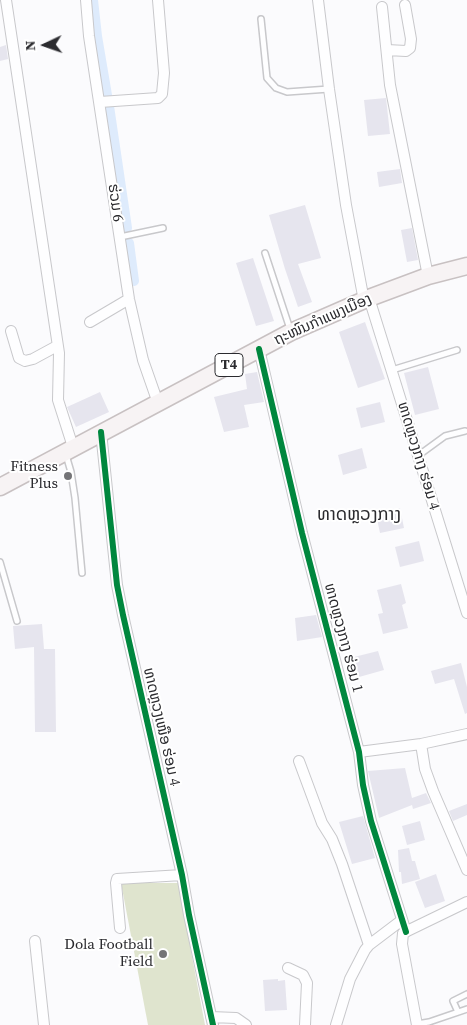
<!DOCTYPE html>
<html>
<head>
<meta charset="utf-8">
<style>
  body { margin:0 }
  #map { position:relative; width:467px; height:1025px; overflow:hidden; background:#fbfbfd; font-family:"Source Serif 4",serif }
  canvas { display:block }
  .north { position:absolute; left:20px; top:20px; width:50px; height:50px; -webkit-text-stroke:4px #fff; paint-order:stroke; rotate:267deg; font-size:14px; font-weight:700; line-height:20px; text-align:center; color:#2b2b2f }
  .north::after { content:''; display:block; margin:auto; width:18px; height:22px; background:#2b2b2f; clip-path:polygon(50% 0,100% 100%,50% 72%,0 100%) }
</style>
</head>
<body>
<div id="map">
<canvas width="467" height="1025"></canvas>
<div class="north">N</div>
</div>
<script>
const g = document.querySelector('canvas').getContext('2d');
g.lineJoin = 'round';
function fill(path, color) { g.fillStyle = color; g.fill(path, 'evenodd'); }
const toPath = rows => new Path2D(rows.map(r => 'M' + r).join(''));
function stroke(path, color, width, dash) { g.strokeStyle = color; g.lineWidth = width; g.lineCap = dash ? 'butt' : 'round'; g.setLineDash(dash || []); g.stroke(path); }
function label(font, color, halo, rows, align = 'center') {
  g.font = font + ' "Source Serif 4","Noto Sans Lao",serif'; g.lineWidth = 4; g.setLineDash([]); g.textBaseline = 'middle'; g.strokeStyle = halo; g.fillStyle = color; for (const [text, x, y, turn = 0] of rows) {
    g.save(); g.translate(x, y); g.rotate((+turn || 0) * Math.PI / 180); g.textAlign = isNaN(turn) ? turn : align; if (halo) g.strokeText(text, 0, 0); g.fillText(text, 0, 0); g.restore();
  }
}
fill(toPath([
  [121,883,178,883,205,1025,148,1025]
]), '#dfe4ce');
stroke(toPath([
  [93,0,97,36,107,95],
  [109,106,127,228],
  [129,243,134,281]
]), '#deebfc', 10);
fill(toPath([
  [6,45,8,59,0,61,0,47],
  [386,98,390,134,368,136,364,100],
  [400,169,402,183,379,187,377,172],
  [305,205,321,258,298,264,312,302,298,307,285,269,269,215],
  [412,228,418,260,407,262,401,230],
  [253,258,274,321,256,326,236,263],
  [365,322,385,379,358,388,339,332],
  [428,367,439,409,415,415,404,373],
  [257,372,264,402,244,405,249,427,224,432,214,397,247,389,245,374],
  [100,392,109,412,76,427,67,407],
  [380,402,385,422,361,428,356,408],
  [362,448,367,468,343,475,338,455],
  [400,508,404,528,380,533,376,514],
  [419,541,424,561,400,567,395,547],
  [401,584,406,603,402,605,408,628,383,634,378,614,383,613,377,590],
  [316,615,322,637,297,641,295,618],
  [42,624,44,649,55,649,56,732,35,732,34,647,15,649,13,626],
  [378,651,384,670,359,677,354,657],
  [461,663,467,687,467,713,465,714,454,679,435,684,431,671],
  [405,768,412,798,426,793,431,803,413,809,412,805,379,818,368,771],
  [467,804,467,815,453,821,449,811],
  [363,816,375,858,352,864,339,822],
  [420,821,425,840,407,845,402,826],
  [409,848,412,861,415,861,420,879,402,884,401,872,399,872,398,850],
  [436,874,445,901,425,908,415,882],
  [278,979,278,981,285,980,287,1010,265,1011,263,980]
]), '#e6e5ee');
const service = toPath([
  [261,19,267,78,276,88,287,92,329,89],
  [120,237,163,228],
  [265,253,290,329],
  [392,370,457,350],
  [66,455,71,472,75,498,82,573],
  [419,455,445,436,465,431],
  [0,562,17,621],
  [458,1012,453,1001,467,994],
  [417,1024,429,1022,467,1009]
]);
const minor = toPath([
  [6,0,59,353,58,400,73,447],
  [86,0,89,36,129,299,143,360,158,403],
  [318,0,329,89,346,205,364,301],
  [382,7,390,85,428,276],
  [387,50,406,51,410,48,411,39,405,5],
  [100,102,158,98,162,94,164,73,158,0],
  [369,298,467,613],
  [90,322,129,299],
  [11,331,19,358,25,361,33,359,57,346],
  [259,349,302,533,359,752,363,785,371,821,406,932],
  [101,432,117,585,123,615,182,875,189,915,213,1025],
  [421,744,425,769,433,791,467,870],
  [359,752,421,744,467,734],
  [299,761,322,823,332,839,342,864,369,945],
  [120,928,116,883,117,879,182,875],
  [35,941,44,1025],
  [288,968,303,975,307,983,305,1025],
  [211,1017,236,1018,246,1025],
  [336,1025,350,979,365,950,369,945,402,920],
  [417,1025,402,944,403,933,467,902]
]);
const primary = toPath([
  [0,487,291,332,369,298,428,276,467,266]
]);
stroke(service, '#c8c8cb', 8);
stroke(minor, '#c8c8cb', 12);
stroke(primary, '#c8c1c2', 19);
stroke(service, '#fefeff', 5);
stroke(minor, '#fefeff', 10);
stroke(primary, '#f7f3f4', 16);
stroke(toPath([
  [259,349,302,533,359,752,363,785,371,821,406,932],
  [101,432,117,585,123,615,182,875,189,915,213,1025]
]), '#00873e', 6);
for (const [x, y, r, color] of [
  [68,476,5,"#747477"],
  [163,954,5,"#747477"]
]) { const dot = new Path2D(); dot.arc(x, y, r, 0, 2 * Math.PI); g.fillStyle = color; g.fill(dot); stroke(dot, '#fff', 2); }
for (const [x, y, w] of [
  [229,365,28]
]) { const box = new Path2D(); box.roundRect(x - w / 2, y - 11.5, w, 23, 4); g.fillStyle = '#fff'; g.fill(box); stroke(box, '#2b2b2f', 1); }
label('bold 14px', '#2b2b2f', null, [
  ["T4",229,365]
]);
label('15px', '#2b2b2f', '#fff', [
  ["ຮ່ວມ 6",115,203,82],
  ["ຖະໜົນກຳແພງເມືອງ",323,320,-24],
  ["ທາດຫຼວງກາງ ຮ່ອມ 4",418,456,73],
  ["ທາດຫຼວງກາງ ຮ່ອມ 1",343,638,75],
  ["ທາດຫຼວງເໜືອ ຮ່ອມ 4",161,727,77]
]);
label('15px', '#2b2b2f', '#fff', [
  ["Fitness",58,467],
  ["Plus",58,484],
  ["Dola Football",153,945],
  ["Field",153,962]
], 'right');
label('18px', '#2b2b2f', '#fff', [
  ["ທາດຫຼວງກາງ",359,515]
]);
</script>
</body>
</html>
